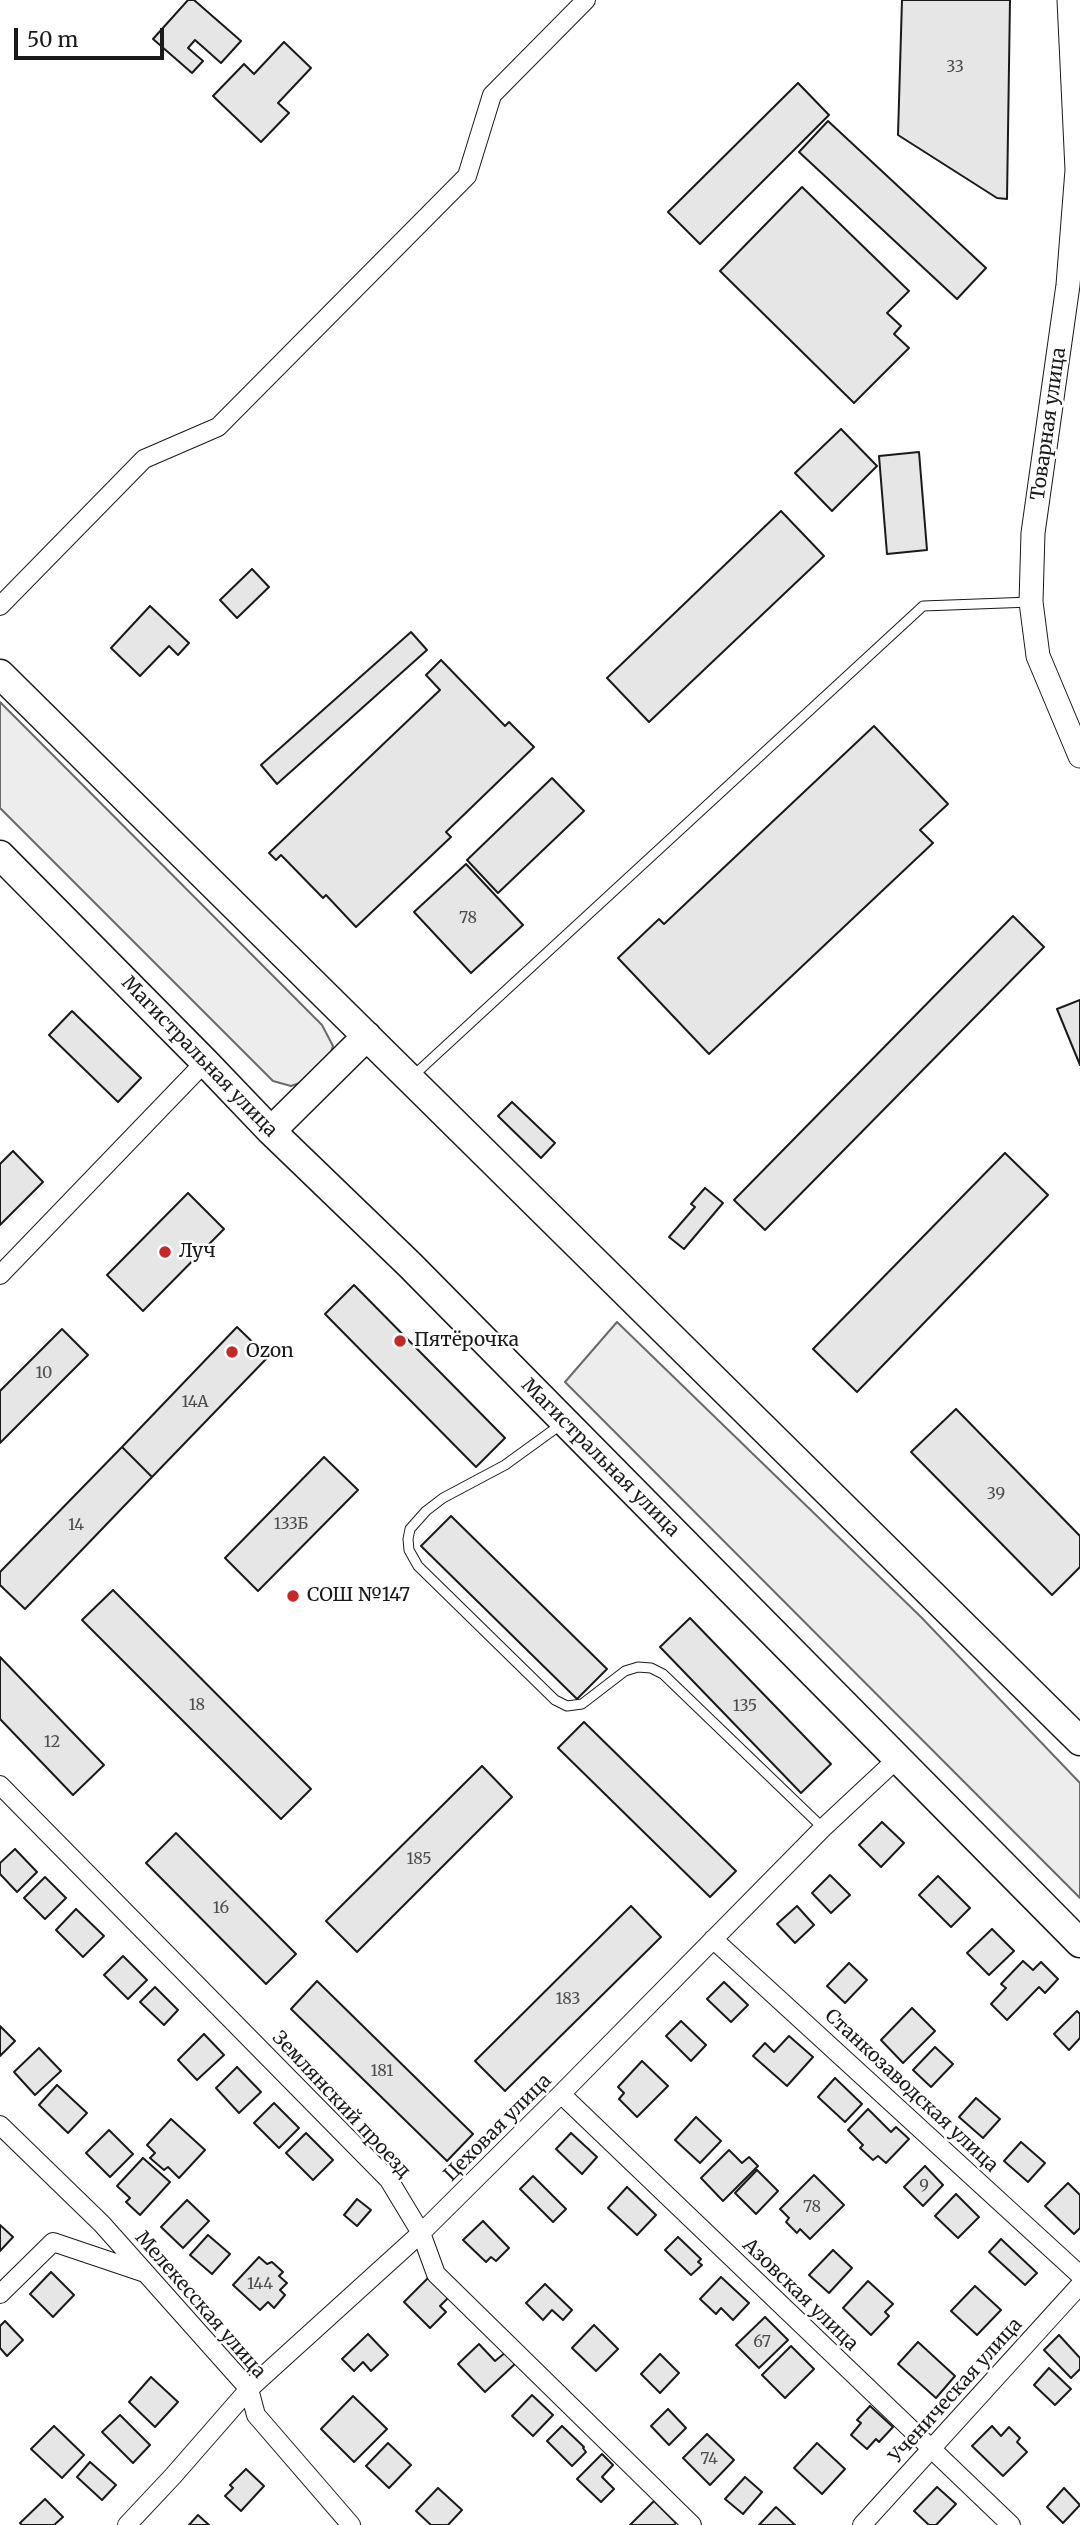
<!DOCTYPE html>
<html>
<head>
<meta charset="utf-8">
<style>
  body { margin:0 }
  #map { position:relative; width:1080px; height:2525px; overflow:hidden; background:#fff; font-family:Merriweather,serif }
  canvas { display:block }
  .scale { position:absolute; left:14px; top:28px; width:150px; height:32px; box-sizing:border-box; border:4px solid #1a1a1a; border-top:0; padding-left:9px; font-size:21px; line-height:24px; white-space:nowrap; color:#1a1a1a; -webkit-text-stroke:5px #fff; paint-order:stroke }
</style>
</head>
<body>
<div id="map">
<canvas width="1080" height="2525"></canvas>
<div class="scale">50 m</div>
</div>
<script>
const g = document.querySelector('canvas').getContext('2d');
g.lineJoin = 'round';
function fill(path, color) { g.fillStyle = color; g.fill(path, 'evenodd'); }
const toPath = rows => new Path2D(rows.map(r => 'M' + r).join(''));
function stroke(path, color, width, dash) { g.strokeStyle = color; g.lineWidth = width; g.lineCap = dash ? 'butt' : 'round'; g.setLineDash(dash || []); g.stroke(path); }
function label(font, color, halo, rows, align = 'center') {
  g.font = font + ' Merriweather,serif'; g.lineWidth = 5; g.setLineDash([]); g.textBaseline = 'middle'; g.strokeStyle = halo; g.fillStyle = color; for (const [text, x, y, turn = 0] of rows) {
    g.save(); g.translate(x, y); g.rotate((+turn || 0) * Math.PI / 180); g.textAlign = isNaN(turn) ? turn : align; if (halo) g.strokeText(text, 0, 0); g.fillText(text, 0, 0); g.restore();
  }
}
const built = toPath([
  [0,702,322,1025,333,1046,328,1062,311,1079,291,1086,273,1081,0,808,0,702],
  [617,1322,921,1617,1080,1783,1080,1898,565,1382,617,1322]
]);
fill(built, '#ededed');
stroke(built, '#6a6a6a', 2);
const building = toPath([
  [188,0,194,0,241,41,221,63,195,40,188,48,203,61,192,73,153,39,188,0],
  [902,0,1010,0,1007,199,997,198,898,135,902,0],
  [284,42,311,68,278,103,289,113,261,142,213,96,244,64,254,74,284,42],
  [798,83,829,115,700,244,668,212,798,83],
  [828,121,986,268,957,299,799,152,828,121],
  [802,187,909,291,887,313,901,326,894,334,909,348,854,403,720,271,802,187],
  [841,429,877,466,832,511,795,473,841,429],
  [919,452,927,550,887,554,879,456,919,452],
  [781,511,824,556,649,722,607,678,781,511],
  [252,569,269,587,237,618,220,600,252,569],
  [150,606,189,643,178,655,169,646,140,676,111,648,150,606],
  [411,632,427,650,277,784,261,765,411,632],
  [441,660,505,726,509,722,534,747,446,832,451,837,356,927,326,895,323,898,281,855,276,860,269,853,440,690,426,675,441,660],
  [874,726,948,804,920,830,933,843,709,1054,618,958,659,919,664,924,874,726],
  [552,778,584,811,498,893,467,860,552,778],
  [466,864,523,925,471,973,414,912,466,864],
  [1013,916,1044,947,765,1230,734,1200,1013,916],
  [1080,1000,1080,1065,1057,1009,1080,1000],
  [72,1011,141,1078,118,1102,49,1035,72,1011],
  [512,1102,555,1143,541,1158,498,1116,512,1102],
  [13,1151,43,1182,0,1225,0,1164,13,1151],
  [1005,1153,1048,1195,857,1392,813,1349,1005,1153],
  [705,1188,723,1203,684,1249,669,1237,695,1207,691,1204,705,1188],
  [188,1193,224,1229,143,1311,107,1275,188,1193],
  [354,1285,505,1438,476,1467,325,1314,354,1285],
  [237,1327,268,1357,152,1477,122,1447,237,1327],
  [62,1329,88,1355,0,1443,0,1391,62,1329],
  [956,1409,1080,1536,1080,1567,1052,1595,911,1452,956,1409],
  [122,1447,152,1477,25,1609,0,1585,0,1572,122,1447],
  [324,1457,358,1490,258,1591,225,1558,324,1457],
  [451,1516,607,1669,577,1699,421,1546,451,1516],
  [113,1590,311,1789,281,1819,82,1620,113,1590],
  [690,1618,831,1764,801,1793,660,1647,690,1618],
  [0,1657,104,1765,73,1795,0,1719,0,1657],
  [584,1722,736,1871,710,1897,558,1748,584,1722],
  [482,1766,512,1797,357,1952,326,1921,482,1766],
  [882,1822,904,1843,881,1867,859,1845,882,1822],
  [176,1833,296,1954,266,1984,146,1863,176,1833],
  [15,1849,37,1872,17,1892,0,1874,0,1863,15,1849],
  [830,1875,850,1895,831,1913,812,1893,830,1875],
  [938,1876,970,1908,951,1927,919,1895,938,1876],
  [45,1877,66,1898,45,1919,24,1898,45,1877],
  [631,1906,661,1937,505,2091,475,2061,631,1906],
  [797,1906,814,1925,795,1943,777,1924,797,1906],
  [76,1909,104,1936,83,1957,56,1930,76,1909],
  [992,1929,1014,1951,989,1975,967,1953,992,1929],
  [123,1956,147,1980,128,1999,104,1975,123,1956],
  [1023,1961,1033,1970,1041,1962,1058,1979,1045,1993,1039,1987,1007,2020,991,2004,1006,1988,1001,1984,1023,1961],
  [849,1963,867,1980,845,2003,827,1986,849,1963],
  [317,1981,473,2134,447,2161,291,2009,317,1981],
  [724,1982,748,2005,731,2022,707,1999,724,1982],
  [155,1987,178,2010,164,2025,140,2002,155,1987],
  [912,2008,935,2031,903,2063,881,2040,912,2008],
  [1077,2011,1080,2014,1080,2038,1069,2050,1054,2034,1077,2011],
  [681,2021,706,2045,691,2061,666,2036,681,2021],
  [0,2026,15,2041,0,2056,0,2026],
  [204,2034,224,2055,197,2080,178,2060,204,2034],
  [789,2036,813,2057,787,2086,753,2056,765,2043,774,2052,789,2036],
  [935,2047,953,2064,931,2087,913,2070,935,2047],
  [39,2048,61,2071,35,2095,14,2072,39,2048],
  [642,2061,668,2086,637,2117,619,2099,624,2093,618,2087,642,2061],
  [237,2067,261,2092,239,2113,216,2088,237,2067],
  [835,2078,862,2104,845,2122,818,2097,835,2078],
  [57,2085,87,2113,68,2133,39,2105,57,2085],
  [976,2098,1000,2119,983,2138,959,2117,976,2098],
  [274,2103,299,2128,279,2148,254,2123,274,2103],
  [868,2109,891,2132,896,2127,909,2139,886,2163,878,2156,873,2160,860,2148,863,2145,848,2130,868,2109],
  [696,2117,721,2141,700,2163,675,2140,696,2117],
  [171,2119,205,2150,179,2178,168,2167,164,2170,150,2158,155,2153,147,2145,171,2119],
  [109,2130,133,2154,110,2177,86,2153,109,2130],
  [306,2133,333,2160,313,2180,286,2153,306,2133],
  [571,2133,597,2157,582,2174,556,2149,571,2133],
  [1021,2142,1045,2163,1028,2182,1004,2161,1021,2142],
  [729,2150,742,2163,749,2157,758,2166,723,2201,701,2178,729,2150],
  [143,2158,170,2182,140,2215,126,2202,130,2198,117,2186,143,2158],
  [925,2166,943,2185,923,2206,904,2187,925,2166],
  [757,2170,778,2191,756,2214,735,2193,757,2170],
  [814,2175,844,2205,810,2239,800,2229,797,2233,786,2222,789,2218,780,2209,814,2175],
  [533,2176,566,2209,553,2222,520,2189,533,2176],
  [1068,2183,1080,2195,1080,2228,1074,2234,1045,2206,1068,2183],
  [627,2187,656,2215,637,2235,608,2208,627,2187],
  [956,2194,979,2217,958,2238,935,2216,956,2194],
  [357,2199,371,2210,357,2226,344,2215,357,2199],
  [187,2200,209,2221,183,2248,161,2227,187,2200],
  [483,2221,509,2248,496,2261,491,2257,486,2262,463,2240,483,2221],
  [0,2225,13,2237,0,2251,0,2225],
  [208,2235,230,2254,212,2274,190,2255,208,2235],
  [678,2237,701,2259,698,2262,702,2265,691,2275,665,2250,678,2237],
  [1001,2239,1037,2273,1025,2285,989,2252,1001,2239],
  [833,2250,852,2268,829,2293,809,2275,833,2250],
  [259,2257,267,2264,272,2262,283,2272,279,2276,287,2283,280,2290,285,2295,274,2308,268,2302,260,2310,233,2285,259,2257],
  [51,2272,74,2295,53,2317,30,2294,51,2272],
  [429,2277,449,2297,440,2306,446,2312,430,2328,404,2302,429,2277],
  [721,2277,749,2303,733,2320,721,2308,716,2314,700,2299,721,2277],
  [868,2281,893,2304,885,2312,889,2316,871,2335,843,2308,868,2281],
  [545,2284,572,2310,563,2320,552,2310,543,2320,526,2303,545,2284],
  [975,2286,1001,2310,977,2335,951,2311,975,2286],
  [765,2317,788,2340,759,2368,736,2345,765,2317],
  [5,2321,23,2340,7,2356,0,2348,0,2326,5,2321],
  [594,2325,618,2349,596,2371,572,2348,594,2325],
  [368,2334,388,2355,371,2371,363,2362,354,2371,342,2359,368,2334],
  [1059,2335,1080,2358,1080,2369,1071,2378,1044,2350,1059,2335],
  [918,2342,955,2376,936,2398,898,2364,918,2342],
  [479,2344,495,2361,506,2352,516,2363,485,2392,458,2364,479,2344],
  [791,2346,814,2369,785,2398,762,2375,791,2346],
  [660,2354,679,2373,660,2393,641,2374,660,2354],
  [1049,2368,1071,2389,1055,2405,1034,2385,1049,2368],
  [151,2377,178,2402,155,2427,129,2402,151,2377],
  [532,2395,553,2415,533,2436,512,2416,532,2395],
  [353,2396,387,2429,354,2462,321,2429,353,2396],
  [870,2406,893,2427,879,2442,876,2439,867,2449,851,2435,861,2423,857,2420,870,2406],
  [668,2409,686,2428,669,2445,651,2426,668,2409],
  [120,2415,150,2445,133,2463,102,2432,120,2415],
  [54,2426,84,2455,62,2478,31,2449,54,2426],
  [562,2426,584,2447,583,2448,586,2452,572,2466,547,2441,562,2426],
  [992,2426,1001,2436,1009,2427,1020,2438,1017,2442,1027,2452,1003,2476,972,2446,992,2426],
  [707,2434,734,2460,710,2485,683,2458,707,2434],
  [388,2443,411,2465,389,2488,366,2466,388,2443],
  [817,2443,845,2469,822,2494,794,2468,817,2443],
  [602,2454,613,2465,602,2477,614,2489,601,2502,577,2479,602,2454],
  [90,2462,116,2485,102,2500,77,2477,90,2462],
  [246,2469,264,2486,241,2511,225,2496,233,2488,230,2485,246,2469],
  [745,2477,762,2492,743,2514,725,2499,745,2477],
  [937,2487,956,2504,936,2525,929,2525,914,2511,937,2487],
  [438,2488,462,2510,448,2525,431,2525,416,2511,438,2488],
  [1064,2488,1080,2505,1063,2523,1047,2507,1064,2488],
  [45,2499,63,2517,54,2525,22,2525,20,2523,45,2499],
  [654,2501,676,2523,674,2525,630,2525,654,2501],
  [776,2507,795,2525,759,2525,776,2507],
  [198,2515,209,2525,189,2525,198,2515]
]);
fill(building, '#e6e6e6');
stroke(building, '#1a1a1a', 2);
const service = toPath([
  [413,1076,923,606,1031,602],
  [563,1423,505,1465,443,1498,426,1511,410,1529,408,1539,409,1550,418,1566,555,1700,567,1706,582,1704,625,1671,638,1667,651,1668,663,1674,823,1828]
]);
const minor = toPath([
  [0,606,144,459,218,427,467,176,492,95,586,0],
  [0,1275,205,1062],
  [0,1785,389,2180,421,2233,436,2274,692,2525],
  [713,1939,1080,2275],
  [561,2094,1011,2525],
  [0,2125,102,2224,249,2389,256,2415,351,2525],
  [0,2294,53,2242,145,2273],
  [127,2525,173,2476,249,2389,421,2233,561,2094,823,1828,897,1759],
  [862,2525,1080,2285]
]);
const tertiary = toPath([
  [1069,0,1077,170,1068,285,1033,533,1031,602,1038,656,1080,756]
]);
const primary = toPath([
  [0,674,1080,1741],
  [0,855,205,1062,271,1131,410,1265,1080,1943],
  [271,1131,367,1036]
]);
stroke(service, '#1a1a1a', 11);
stroke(minor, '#1a1a1a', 20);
stroke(tertiary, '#1a1a1a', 25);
stroke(primary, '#1a1a1a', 31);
stroke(service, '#fff', 9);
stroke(minor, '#fff', 18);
stroke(tertiary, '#fff', 23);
stroke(primary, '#fff', 28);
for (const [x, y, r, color] of [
  [165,1252,7,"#c62828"],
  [400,1341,7,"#c62828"],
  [232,1352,7,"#c62828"],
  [293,1596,7,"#c62828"]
]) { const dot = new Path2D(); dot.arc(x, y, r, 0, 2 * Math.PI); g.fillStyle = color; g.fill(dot); stroke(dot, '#fff', 2.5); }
label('16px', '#4d4d4d', null, [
  ["33",955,67],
  ["78",468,918],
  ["10",44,1373],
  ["14А",195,1402],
  ["39",996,1494],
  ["133Б",291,1524],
  ["14",76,1525],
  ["18",197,1705],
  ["135",745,1706],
  ["12",52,1742],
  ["185",419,1859],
  ["16",221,1908],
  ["183",568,1999],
  ["181",382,2071],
  ["9",924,2186],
  ["78",812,2207],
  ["144",260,2284],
  ["67",762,2342],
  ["74",709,2459]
]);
label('19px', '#1a1a1a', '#fff', [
  ["Товарная улица",1049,424,-82],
  ["Магистральная улица",199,1057,46],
  ["Магистральная улица",600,1458,45],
  ["Станкозаводская улица",911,2091,43],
  ["Землянский проезд",341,2105,47],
  ["Цеховая улица",498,2128,-45],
  ["Азовская улица",800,2295,44],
  ["Мелекесская улица",200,2305,49],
  ["Ученическая улица",956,2391,-48]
]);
label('19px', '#1a1a1a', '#fff', [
  ["Луч",179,1252],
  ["Пятёрочка",414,1341],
  ["Ozon",246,1352],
  ["СОШ №147",307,1596]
], 'left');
</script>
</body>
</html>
